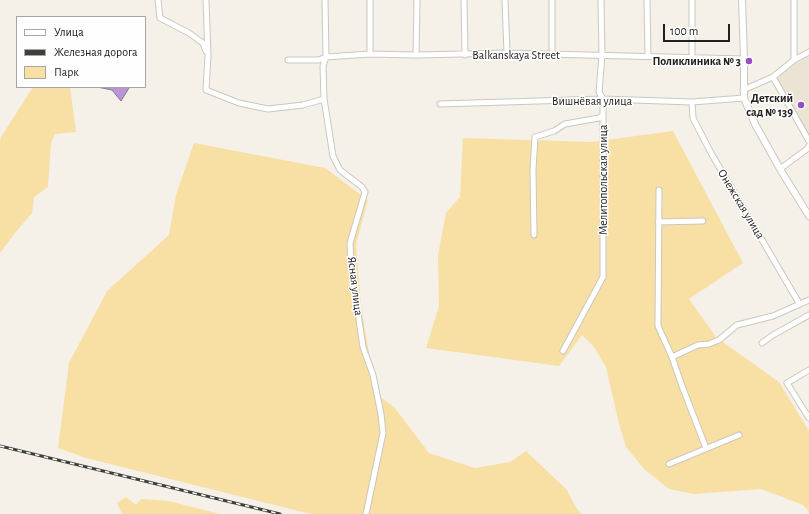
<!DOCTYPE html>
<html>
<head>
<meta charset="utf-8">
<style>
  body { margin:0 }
  #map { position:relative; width:809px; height:514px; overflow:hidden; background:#f5f1e9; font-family:"Alegreya Sans",sans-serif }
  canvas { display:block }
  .legend { position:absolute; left:16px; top:16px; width:130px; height:72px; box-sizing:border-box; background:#fefefe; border:1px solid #a6a6a4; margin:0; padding:5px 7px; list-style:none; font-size:12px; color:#22211e }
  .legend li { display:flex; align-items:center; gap:8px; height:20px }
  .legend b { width:20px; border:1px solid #a6a6a4 }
  .scale { position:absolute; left:663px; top:24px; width:67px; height:18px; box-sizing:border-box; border:2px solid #22211e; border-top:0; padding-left:5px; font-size:12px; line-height:14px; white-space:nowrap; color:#22211e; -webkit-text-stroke:3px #fefefe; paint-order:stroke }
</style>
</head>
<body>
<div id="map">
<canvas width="809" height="514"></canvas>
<ul class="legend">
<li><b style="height:5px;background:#fff"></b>Улица</li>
<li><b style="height:5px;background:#3f3e3a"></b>Железная дорога</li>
<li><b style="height:11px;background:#f8dfa4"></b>Парк</li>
</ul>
<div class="scale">100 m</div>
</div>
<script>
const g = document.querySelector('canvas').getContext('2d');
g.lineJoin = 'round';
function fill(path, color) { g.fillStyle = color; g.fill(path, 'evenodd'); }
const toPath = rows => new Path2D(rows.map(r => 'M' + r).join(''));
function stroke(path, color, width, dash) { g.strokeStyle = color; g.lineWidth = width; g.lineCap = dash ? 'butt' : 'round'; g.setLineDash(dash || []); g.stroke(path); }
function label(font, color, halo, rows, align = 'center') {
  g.font = font + ' "Alegreya Sans",sans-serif'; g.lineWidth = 3; g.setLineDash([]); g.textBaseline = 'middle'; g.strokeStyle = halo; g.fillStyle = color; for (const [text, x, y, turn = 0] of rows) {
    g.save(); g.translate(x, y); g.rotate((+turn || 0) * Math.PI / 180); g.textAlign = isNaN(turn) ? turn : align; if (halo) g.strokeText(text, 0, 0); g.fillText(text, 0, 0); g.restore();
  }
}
fill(toPath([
  [809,56,809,135,775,75]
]), '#ebe4d5');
fill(toPath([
  [33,87,70,87,76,132,55,134,51,143,48,187,34,197,32,213,15,233,0,253,0,141,1,137],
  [673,131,743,263,689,299,716,337,779,382,809,431,809,512,803,505,761,489,694,494,669,489,645,470,626,447,619,424,606,367,594,347,582,335,559,366,426,348,439,306,438,255,446,213,460,197,463,138,591,142],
  [194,143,325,168,368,200,356,245,361,306,376,394,394,407,429,453,475,468,510,462,526,451,567,490,575,506,581,514,311,514,86,458,58,448,69,363,107,291,169,235,176,195],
  [126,497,136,505,141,499,169,501,220,514,122,514,117,503]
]), '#f8dfa4');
const water = toPath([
  [97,87,128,87,129,88,121,101,112,90,97,87]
]);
fill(water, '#ba97d4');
stroke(water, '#8c749d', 1);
const minor = toPath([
  [158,0,160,18,189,33,203,43,206,51],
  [206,0,208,55,206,90,239,103,268,109,303,105,324,99],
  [325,0,326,57,323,66,324,99,333,156,340,170,362,187,365,192,350,243,351,266,363,347,373,375,381,414,383,433,366,514],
  [370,0,370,54],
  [464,0,465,55],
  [505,0,507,53],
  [552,0,552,54],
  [647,0,648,57],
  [692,0,692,58],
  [416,55,417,0],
  [288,60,319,60,326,57,370,54,416,55,507,53,744,59],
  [794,60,794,0],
  [773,77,809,141],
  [743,90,773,77,794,60,809,52],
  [692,102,693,118,711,153,799,303],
  [440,104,603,99,692,102,744,98],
  [780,169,807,149,809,146],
  [659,190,658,326,672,357,682,386,706,448],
  [658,222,703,221],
  [534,235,533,170,535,137,554,131,565,124,599,118,603,115],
  [762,343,773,335,809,315],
  [563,351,603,277,603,99,599,92,602,55,601,0],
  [672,357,698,345,709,344,719,340,737,325,773,316,809,300],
  [809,370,787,383,809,418],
  [669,464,739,435]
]);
const tertiary = toPath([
  [742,0,744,59,744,98,755,124,780,169,809,216]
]);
stroke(minor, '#cbc7bf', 7);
stroke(tertiary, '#cbc7bf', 8);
stroke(minor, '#fff', 5);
stroke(tertiary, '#fff', 6);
const rail = toPath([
  [0,446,280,514]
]);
stroke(rail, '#3f3e3a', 3);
stroke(rail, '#fefefe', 1.5, [4.5]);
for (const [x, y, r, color] of [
  [749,61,4,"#954fc2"],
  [801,105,4,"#954fc2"]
]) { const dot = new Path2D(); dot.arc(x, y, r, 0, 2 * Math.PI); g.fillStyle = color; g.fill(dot); stroke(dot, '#fefefe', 1.5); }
label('12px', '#22211e', '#fefefe', [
  ["Balkanskaya Street",516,55],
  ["Вишнёвая улица",592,101],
  ["Мелитопольская улица",603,180,-90],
  ["Онежская улица",741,204,59],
  ["Ясная улица",355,286,83]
]);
label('bold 12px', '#22211e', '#fefefe', [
  ["Поликлиника № 3",741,61],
  ["Детский",793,98],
  ["сад № 139",793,112]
], 'right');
</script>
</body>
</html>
